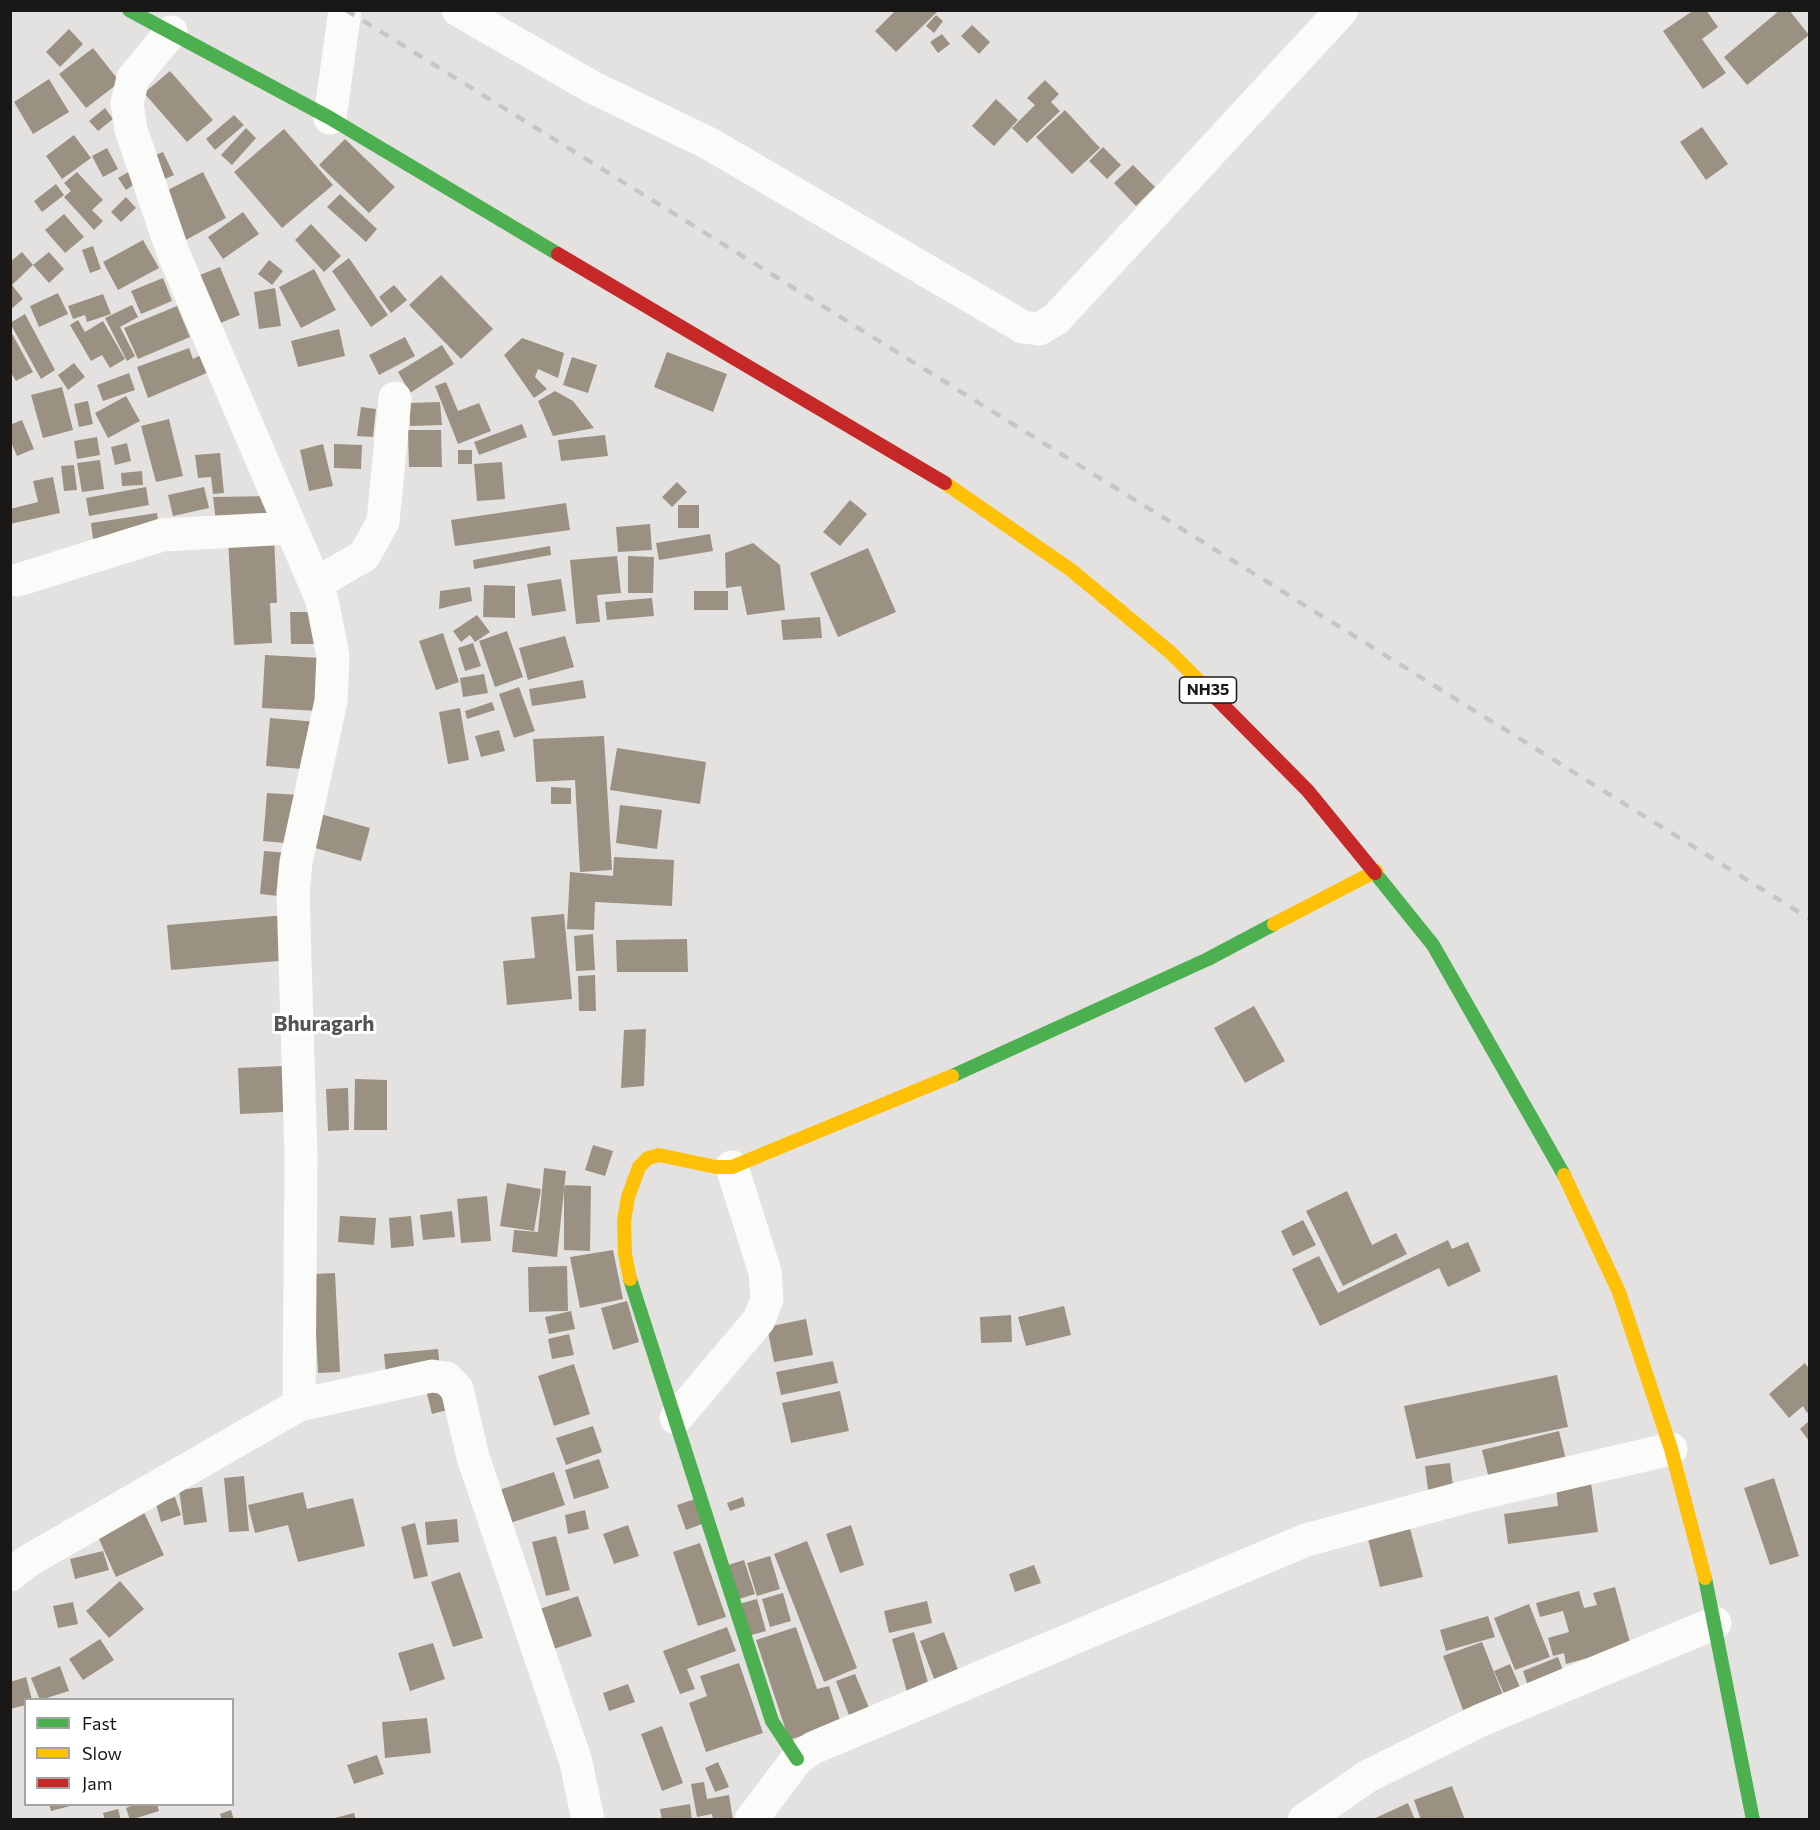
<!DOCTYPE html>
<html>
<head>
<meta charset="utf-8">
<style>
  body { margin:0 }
  #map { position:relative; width:1820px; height:1830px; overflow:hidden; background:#e4e2e0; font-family:Commissioner,sans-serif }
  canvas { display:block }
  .frame { position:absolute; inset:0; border:12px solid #191817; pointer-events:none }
  .legend { position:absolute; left:24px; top:1698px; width:210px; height:108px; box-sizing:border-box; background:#fff; border:2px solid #a3a3a2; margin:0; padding:8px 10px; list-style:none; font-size:18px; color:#191817 }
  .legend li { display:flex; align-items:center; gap:12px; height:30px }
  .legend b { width:30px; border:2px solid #a3a3a2 }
</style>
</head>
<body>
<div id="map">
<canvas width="1820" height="1830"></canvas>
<div class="frame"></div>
<ul class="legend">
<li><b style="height:8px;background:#4caf50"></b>Fast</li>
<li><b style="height:8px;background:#ffc107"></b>Slow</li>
<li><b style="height:8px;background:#c62828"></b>Jam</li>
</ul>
</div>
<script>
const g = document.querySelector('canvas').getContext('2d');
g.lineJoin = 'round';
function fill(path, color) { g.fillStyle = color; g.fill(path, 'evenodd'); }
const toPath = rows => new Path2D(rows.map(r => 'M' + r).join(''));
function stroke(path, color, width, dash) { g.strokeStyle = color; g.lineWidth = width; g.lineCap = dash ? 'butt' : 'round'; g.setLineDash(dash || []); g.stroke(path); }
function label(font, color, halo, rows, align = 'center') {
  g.font = font + ' Commissioner,sans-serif'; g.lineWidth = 6; g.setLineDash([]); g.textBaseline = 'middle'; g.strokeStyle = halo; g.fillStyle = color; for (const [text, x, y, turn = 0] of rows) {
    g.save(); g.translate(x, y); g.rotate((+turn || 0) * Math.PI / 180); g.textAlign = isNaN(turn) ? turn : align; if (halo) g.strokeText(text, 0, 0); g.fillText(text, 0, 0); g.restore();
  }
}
fill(toPath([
  [896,10,939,10,896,52,875,31],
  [1694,10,1706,10,1718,27,1702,39,1726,73,1703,89,1663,31],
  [1780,10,1789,10,1809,35,1747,85,1724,57],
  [936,15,943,21,934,33,926,26],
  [972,25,990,42,979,54,961,36],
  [69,29,83,44,60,67,46,52],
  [942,34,950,44,938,53,930,42],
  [93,48,120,82,86,108,59,74],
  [170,71,213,120,187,142,144,93],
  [49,79,69,112,33,134,14,102],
  [1045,80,1059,94,1051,102,1060,111,1027,143,1012,128,1035,105,1027,98],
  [996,99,1018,120,994,146,972,126],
  [105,108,113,119,98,131,89,121],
  [1065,110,1100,148,1072,174,1036,137],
  [234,115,244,125,215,150,206,139],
  [1702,127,1728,164,1706,180,1680,142],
  [246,128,256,138,232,165,221,155],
  [284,129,333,185,282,228,234,172],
  [74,135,91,158,62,179,46,156],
  [345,139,395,187,369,213,319,165],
  [1103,147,1121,165,1107,179,1089,161],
  [107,148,118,169,103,177,92,156],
  [163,152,174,175,158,182,148,158],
  [1133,165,1155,187,1136,206,1114,183],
  [132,170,139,181,126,190,118,178],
  [77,172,103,200,92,210,103,221,94,230,64,197,71,191,64,183],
  [203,172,226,218,184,241,160,194],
  [56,184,64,195,42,212,34,201],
  [340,194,377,229,366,242,327,207],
  [126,197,136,208,121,222,111,212],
  [243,212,259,234,223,259,208,237],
  [64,214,84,237,65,253,45,230],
  [311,224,341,256,324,272,295,240],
  [143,240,159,268,118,290,103,262],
  [93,246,101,269,90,273,82,250],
  [22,252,33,265,49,252,64,269,49,283,33,265,12,285,23,299,10,310,10,262],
  [349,258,388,315,371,327,332,271],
  [269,260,283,271,272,285,258,274],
  [220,267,240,315,213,326,192,278],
  [314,269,336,310,301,328,279,287],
  [441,275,493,329,461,359,409,305],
  [163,278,172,301,141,314,131,291],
  [394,285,407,300,391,313,379,297],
  [275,288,281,326,259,329,254,292],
  [58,293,68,314,39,327,30,306],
  [103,294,111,314,87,322,85,315,73,319,68,306],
  [132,305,138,317,120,327,135,356,127,361,105,318],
  [177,306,190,337,138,359,124,328],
  [25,314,55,370,41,379,10,323],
  [78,320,85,332,103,321,125,359,110,368,102,355,91,361,70,325],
  [339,329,345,356,298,367,291,341],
  [10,330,33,372,16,381,10,371],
  [405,337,415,356,379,375,369,355],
  [522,338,564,353,558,378,538,369,535,377,547,389,534,398,504,355],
  [442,345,454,364,410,393,398,372],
  [189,348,193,359,207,352,209,372,148,398,137,367],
  [667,352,727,374,713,412,654,387],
  [572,357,597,365,588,393,563,385],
  [74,363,85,377,68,390,58,375],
  [129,373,135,390,103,401,97,385],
  [446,382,458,411,479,403,491,431,458,444,435,386],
  [62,387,73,430,43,438,31,395],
  [555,391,573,401,594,428,553,436,538,401],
  [126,396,140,421,108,438,95,413],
  [88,401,93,424,79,427,74,404],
  [440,402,442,425,410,426,409,403],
  [361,407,376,409,373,437,357,436],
  [169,419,183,476,156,482,141,426],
  [22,420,34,449,17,456,10,440,10,425],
  [522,424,527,437,479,455,474,442],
  [408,430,441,430,442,467,409,467],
  [605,435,608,456,561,461,558,440],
  [97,437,100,455,77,459,74,441],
  [127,443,131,461,115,465,111,447],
  [323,444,333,486,309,491,300,450],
  [334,444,362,445,361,469,334,468],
  [458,450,472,450,472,464,458,464],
  [220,453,224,493,213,494,211,477,198,478,195,455],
  [100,460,104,489,82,492,77,463],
  [502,462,505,499,477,501,474,464],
  [74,465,77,490,64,491,61,466],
  [142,471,143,485,122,486,121,473],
  [53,477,60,513,10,524,10,509,38,502,33,481],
  [677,482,687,492,672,507,662,497],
  [146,487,149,505,89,516,86,498],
  [204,487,209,508,173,516,168,495],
  [273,496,271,520,216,522,213,497],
  [850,500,867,514,840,546,823,532],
  [566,503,570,530,455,546,451,520],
  [678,505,699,505,699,528,678,528],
  [157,513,159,529,93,539,91,523],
  [650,524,652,550,618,552,616,527],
  [710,534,713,551,659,560,656,543],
  [274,537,277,603,270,603,272,643,234,645,228,539],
  [753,543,780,565,785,610,747,615,741,586,726,588,725,553],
  [550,546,551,555,474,569,473,560],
  [868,548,896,612,838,637,810,573],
  [617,556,621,593,597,595,600,622,576,624,570,560],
  [628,556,654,557,653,593,628,593],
  [561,579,566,611,532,616,527,584],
  [484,585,515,586,515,618,483,617],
  [470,587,472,601,439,609,440,591],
  [694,591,728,591,728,610,694,610],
  [652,598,654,616,607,620,605,602],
  [290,612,316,612,317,644,291,644],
  [477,615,490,632,475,642,470,635,461,642,453,631],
  [820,617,822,638,783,640,781,620],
  [507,631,523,677,495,687,479,641],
  [443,633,459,682,436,690,419,641],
  [565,636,574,667,528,680,519,648],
  [473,643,481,666,465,671,458,648],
  [265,655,322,658,320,711,262,708],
  [484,674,488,693,463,697,460,678],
  [583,680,586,698,532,706,529,689],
  [519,687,535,731,514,738,499,694],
  [492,702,495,710,467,719,465,711],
  [460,708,469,760,448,764,439,712],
  [270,718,318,722,315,770,266,766],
  [499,730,505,751,481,757,475,736],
  [604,736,612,870,580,872,575,780,536,782,533,739],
  [617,748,706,762,700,804,610,790],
  [551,787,571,788,571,804,551,804],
  [267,793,300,795,297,844,263,841],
  [620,805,662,810,657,849,616,843],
  [317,813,370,828,361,861,308,846],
  [264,851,290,853,287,897,260,894],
  [614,857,674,860,672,906,595,902,594,930,567,929,570,872,613,876],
  [564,914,572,999,507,1005,503,961,535,958,531,917],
  [286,915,290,960,171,970,167,925],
  [593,934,595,970,576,971,574,936],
  [687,939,688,972,617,972,616,940],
  [595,975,596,1011,579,1011,578,976],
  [1254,1006,1285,1061,1245,1083,1214,1028],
  [646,1029,644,1086,621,1088,624,1030],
  [283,1066,284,1112,240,1114,238,1068],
  [355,1079,387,1080,387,1130,354,1130],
  [348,1088,349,1130,328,1131,326,1089],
  [593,1145,613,1151,605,1176,585,1170],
  [544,1168,566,1171,557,1257,512,1252,514,1230,538,1232],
  [507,1183,541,1189,534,1231,500,1226],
  [564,1185,591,1186,590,1251,564,1250],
  [1347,1191,1372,1245,1396,1233,1407,1254,1343,1286,1306,1211],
  [487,1196,491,1241,461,1243,457,1199],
  [452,1211,455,1237,423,1240,420,1215],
  [340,1216,376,1218,374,1245,338,1242],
  [411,1216,414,1246,391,1248,389,1218],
  [1303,1220,1316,1245,1293,1256,1281,1231],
  [1448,1240,1452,1249,1468,1242,1481,1271,1448,1287,1439,1268,1320,1326,1292,1269,1319,1256,1338,1293],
  [613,1250,623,1299,580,1308,570,1257],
  [567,1266,568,1311,529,1312,528,1267],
  [335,1273,340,1372,318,1373,313,1274],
  [627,1301,639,1342,613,1350,601,1308],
  [1064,1306,1071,1335,1026,1346,1018,1317],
  [571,1311,575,1329,549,1334,545,1317],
  [1011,1315,1012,1342,981,1343,980,1317],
  [806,1319,813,1355,774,1362,767,1327],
  [569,1334,574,1355,552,1359,548,1339],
  [438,1349,440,1369,386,1374,384,1354],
  [833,1361,838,1383,781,1395,776,1372],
  [1805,1363,1809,1369,1809,1411,1807,1413,1803,1406,1789,1418,1769,1394],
  [574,1364,590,1414,554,1426,538,1376],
  [1557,1375,1568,1427,1416,1459,1404,1406],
  [444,1382,451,1409,432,1414,425,1386],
  [840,1391,849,1431,791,1443,782,1403],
  [1809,1421,1809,1441,1800,1429],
  [593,1426,602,1452,566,1465,556,1438],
  [1559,1431,1567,1464,1490,1483,1482,1450],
  [599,1459,609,1488,574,1499,565,1470],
  [1450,1463,1453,1486,1428,1490,1425,1466],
  [554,1472,565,1505,507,1524,496,1491],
  [244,1476,249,1531,229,1532,224,1478],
  [1774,1478,1799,1556,1770,1565,1744,1488],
  [1591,1483,1598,1532,1508,1544,1504,1514,1558,1506,1556,1488],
  [202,1487,207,1522,184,1525,179,1490],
  [303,1492,307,1509,353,1498,365,1546,298,1562,288,1525,255,1533,248,1505],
  [175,1497,181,1515,161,1522,156,1504],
  [743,1497,745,1506,730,1511,727,1503],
  [698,1498,707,1522,686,1530,677,1505],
  [142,1508,164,1555,116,1577,95,1530],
  [585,1510,589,1529,568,1534,565,1515],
  [457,1519,459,1542,427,1545,425,1522],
  [1408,1521,1423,1577,1380,1587,1366,1531],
  [415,1523,428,1576,414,1579,401,1527],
  [628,1525,639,1556,614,1564,603,1534],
  [851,1525,864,1565,840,1573,826,1534],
  [556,1536,570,1590,546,1596,532,1542],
  [807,1541,857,1668,824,1682,774,1554],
  [700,1543,726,1617,698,1626,673,1552],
  [103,1551,109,1570,75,1579,70,1559],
  [770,1556,780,1589,757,1596,747,1563],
  [744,1560,755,1594,736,1600,725,1566],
  [1034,1565,1041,1583,1015,1592,1009,1574],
  [460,1572,483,1638,453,1647,431,1582],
  [120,1581,144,1609,109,1638,86,1611],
  [1615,1587,1631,1646,1566,1664,1564,1653,1553,1656,1548,1638,1569,1632,1563,1611,1540,1617,1536,1603,1579,1591,1584,1608,1597,1605,1593,1593],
  [783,1593,791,1621,770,1627,762,1599],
  [578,1596,592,1636,545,1652,531,1612],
  [757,1599,766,1631,748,1636,739,1604],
  [927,1601,932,1623,889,1633,884,1611],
  [73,1602,78,1624,58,1628,53,1606],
  [1529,1604,1550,1657,1515,1670,1494,1618],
  [1488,1616,1495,1637,1446,1651,1440,1630],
  [727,1627,736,1651,687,1669,695,1689,680,1694,663,1651],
  [796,1627,817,1689,829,1686,841,1723,789,1740,756,1640],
  [914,1632,929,1686,907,1692,892,1639],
  [944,1632,961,1678,937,1687,920,1641],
  [100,1639,114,1660,83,1680,69,1659],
  [1482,1642,1503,1695,1463,1710,1443,1656],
  [433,1643,445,1679,410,1691,398,1653],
  [1558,1657,1564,1673,1528,1686,1523,1671],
  [739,1663,763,1733,706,1752,689,1703,707,1696,700,1676],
  [1510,1664,1522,1692,1506,1698,1494,1671],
  [60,1666,69,1691,40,1700,31,1678],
  [855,1674,872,1715,852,1723,836,1681],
  [26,1677,32,1700,26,1700,26,1705,10,1709,10,1682],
  [628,1684,635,1702,609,1711,603,1693],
  [427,1718,431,1753,385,1758,382,1722],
  [662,1726,683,1783,662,1791,641,1734],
  [377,1755,384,1774,354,1784,347,1765],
  [718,1762,729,1787,715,1792,705,1768],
  [704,1782,707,1799,729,1795,733,1820,713,1820,712,1814,697,1817,691,1784],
  [1452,1786,1465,1820,1421,1820,1414,1800],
  [1408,1803,1415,1820,1371,1820],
  [49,1804,69,1804,70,1806,51,1811],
  [135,1804,157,1804,159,1811,130,1820,126,1808],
  [690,1804,692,1820,662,1820,660,1809],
  [118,1809,121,1820,105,1820,103,1813],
  [231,1810,234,1820,222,1820,220,1814],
  [354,1813,356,1820,331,1820,331,1819]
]), '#9b9182');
stroke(toPath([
  [458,10,592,87,710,144,1023,327,1039,329,1056,319,1342,10],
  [171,32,133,78,127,103,131,130,174,255,322,600,333,656,331,701,296,862,293,893,301,1158,299,1405],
  [330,118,345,10],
  [18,580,162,535,291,528],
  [315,584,364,556,383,522,395,398],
  [676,1418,759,1320,767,1299,765,1272,732,1167],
  [10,1575,28,1561,299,1405,432,1376,446,1378,457,1389,473,1457,576,1762,588,1820],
  [751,1820,797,1759,813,1748,1306,1540,1469,1496,1671,1449],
  [1304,1820,1368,1776,1479,1721,1715,1623]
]), '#fbfbfa', 33);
stroke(toPath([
  [129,10,330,118,558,254],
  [1375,873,1433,945,1564,1175],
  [952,1076,1208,959,1274,924],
  [630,1279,772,1721,797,1759],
  [1705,1578,1753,1820]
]), '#4caf50', 14);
stroke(toPath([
  [945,483,1071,570,1171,653,1209,691],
  [1274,924,1376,871],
  [1564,1175,1619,1292,1671,1449,1705,1578],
  [630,1279,625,1254,624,1221,628,1197,639,1167,648,1158,659,1155,716,1167,732,1167,952,1076]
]), '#ffc107', 14);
stroke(toPath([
  [558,254,945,483],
  [1209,691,1308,791,1375,873]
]), '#c62828', 14);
stroke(toPath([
  [346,10,1810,919]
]), '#c6c6c6', 4.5, [10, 10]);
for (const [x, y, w] of [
  [1208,690,57]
]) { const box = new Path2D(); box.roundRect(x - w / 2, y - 13, w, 26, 4.5); g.fillStyle = '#fff'; g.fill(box); stroke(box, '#191817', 1.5); }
label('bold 16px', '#191817', null, [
  ["NH35",1208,690]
]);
label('bold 21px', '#555251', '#fff', [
  ["Bhuragarh",324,1024]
]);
</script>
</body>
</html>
